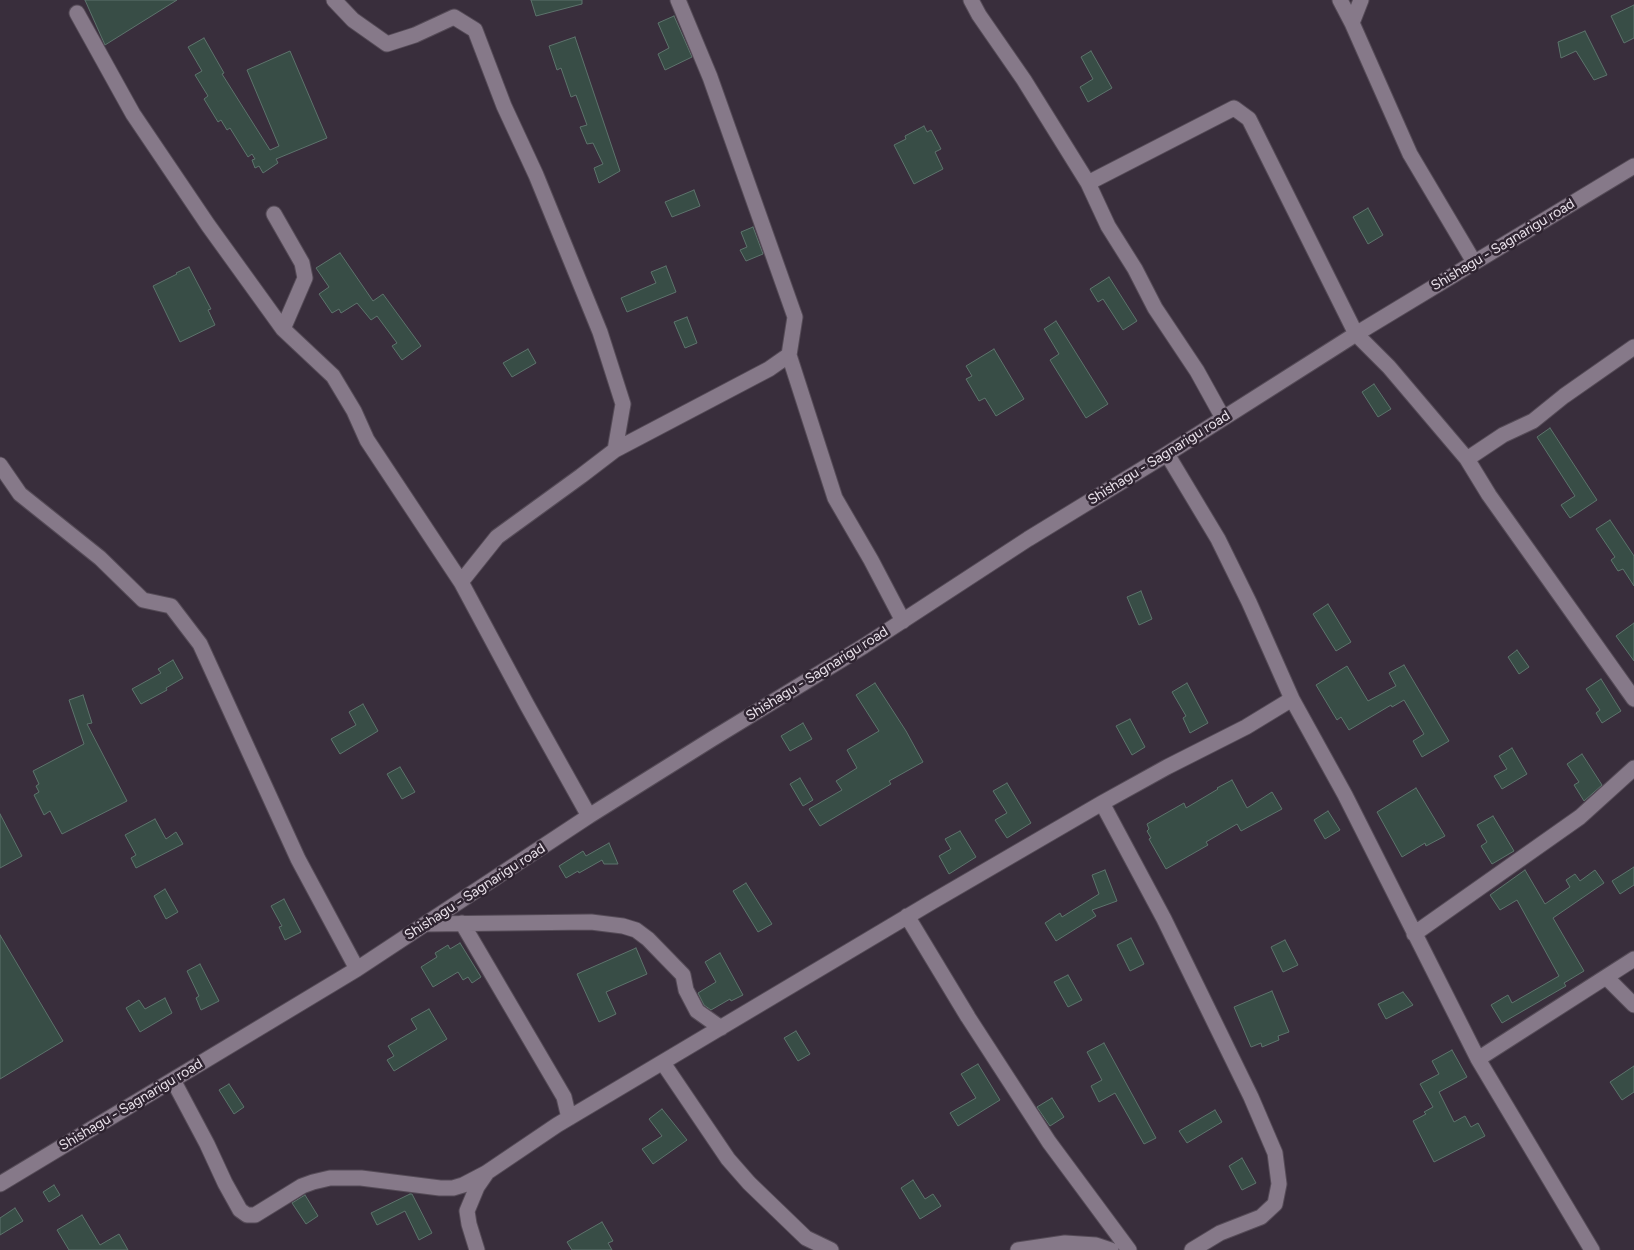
<!DOCTYPE html>
<html>
<head>
<meta charset="utf-8">
<style>
  body { margin:0 }
  canvas { display:block; background:#392e3c }
</style>
</head>
<body>
<canvas width="1634" height="1250"></canvas>
<script>
const g = document.querySelector('canvas').getContext('2d');
g.lineJoin = 'round';
function fill(path, color) { g.fillStyle = color; g.fill(path, 'evenodd'); }
const toPath = rows => new Path2D(rows.map(r => 'M' + r).join(''));
function stroke(path, color, width, dash) { g.strokeStyle = color; g.lineWidth = width; g.lineCap = dash ? 'butt' : 'round'; g.setLineDash(dash || []); g.stroke(path); }
function label(font, color, halo, rows, align = 'center') {
  g.font = font + ' Figtree,sans-serif'; g.lineWidth = 5; g.setLineDash([]); g.textBaseline = 'middle'; g.strokeStyle = halo; g.fillStyle = color; for (const [text, x, y, turn = 0] of rows) {
    g.save(); g.translate(x, y); g.rotate((+turn || 0) * Math.PI / 180); g.textAlign = isNaN(turn) ? turn : align; if (halo) g.strokeText(text, 0, 0); g.fillText(text, 0, 0); g.restore();
  }
}
const building = toPath([
  [85,0,177,0,105,45,85,0],
  [531,0,582,0,582,4,536,16,531,0],
  [1634,5,1634,38,1624,43,1611,16,1634,5],
  [674,16,692,57,665,70,658,54,669,48,658,23,674,16],
  [1585,31,1607,75,1594,80,1576,51,1561,58,1558,42,1585,31],
  [575,37,620,171,599,183,594,168,603,164,593,143,587,144,580,127,587,125,576,95,571,97,561,68,557,70,549,46,575,37],
  [204,38,224,73,222,74,270,150,279,146,247,70,290,51,327,138,276,159,278,163,263,173,259,166,255,168,252,160,255,159,252,154,248,157,230,128,227,130,221,120,218,122,204,99,208,96,195,75,202,71,188,47,204,38],
  [1091,51,1112,88,1088,102,1080,87,1093,79,1081,57,1091,51],
  [924,126,927,132,931,130,941,149,935,152,943,169,914,184,894,145,906,139,905,136,924,126],
  [694,190,700,206,672,217,665,202,694,190],
  [1368,208,1383,235,1368,244,1353,217,1368,208],
  [753,227,763,254,746,261,740,250,747,247,741,232,753,227],
  [340,253,373,301,383,294,421,346,402,360,392,346,397,343,377,316,371,320,357,303,341,313,339,309,332,313,319,294,329,287,316,268,340,253],
  [666,266,676,292,627,312,621,298,656,283,651,272,666,266],
  [189,267,211,309,208,310,215,325,180,342,153,286,177,274,176,273,189,267],
  [1109,277,1137,321,1123,330,1103,299,1098,302,1090,289,1109,277],
  [687,317,697,343,685,348,674,322,687,317],
  [1056,321,1108,404,1086,418,1050,360,1059,354,1044,329,1056,321],
  [528,349,536,363,512,377,503,363,528,349],
  [994,349,1024,399,996,416,985,398,979,401,966,379,972,376,966,366,994,349],
  [1374,384,1391,409,1378,417,1362,392,1374,384],
  [1550,428,1597,500,1570,518,1561,505,1575,496,1537,437,1550,428],
  [1610,520,1634,556,1634,586,1623,569,1618,571,1611,560,1615,557,1596,529,1610,520],
  [1141,591,1152,619,1139,625,1127,597,1141,591],
  [1328,604,1351,642,1336,651,1313,614,1328,604],
  [1634,623,1634,661,1616,636,1634,623],
  [1517,650,1529,667,1519,674,1508,657,1517,650],
  [173,660,183,678,166,688,167,690,141,704,132,689,161,673,158,669,173,660],
  [1404,665,1449,741,1422,757,1413,741,1424,734,1404,700,1392,707,1391,705,1349,730,1341,717,1337,720,1316,685,1347,666,1368,701,1396,686,1389,673,1404,665],
  [1601,679,1621,711,1602,723,1596,713,1600,710,1586,689,1601,679],
  [875,683,906,731,923,762,889,781,891,784,820,826,809,809,842,790,836,781,857,768,847,750,879,731,856,695,875,683],
  [1187,683,1208,723,1190,733,1183,718,1186,716,1172,692,1187,683],
  [83,695,92,723,87,724,127,801,62,834,50,811,44,815,34,795,39,792,36,786,39,784,33,771,84,744,69,700,83,695],
  [363,704,378,731,340,754,331,739,356,725,349,712,363,704],
  [1130,719,1145,747,1132,755,1116,726,1130,719],
  [803,723,812,739,790,751,781,736,803,723],
  [1512,748,1527,774,1502,789,1494,776,1507,769,1499,756,1512,748],
  [1582,754,1602,785,1584,801,1574,785,1579,782,1567,764,1582,754],
  [400,767,415,792,402,799,387,774,400,767],
  [800,778,813,800,803,806,790,784,800,778],
  [1232,780,1247,808,1272,792,1282,809,1241,831,1237,824,1206,842,1208,845,1166,869,1149,839,1151,838,1147,831,1149,829,1147,824,1184,803,1186,808,1218,789,1217,788,1232,780],
  [1007,783,1031,823,1007,838,995,820,1007,813,993,791,1007,783],
  [1416,788,1445,836,1426,846,1425,843,1402,857,1377,812,1416,788],
  [1328,811,1340,830,1325,839,1314,820,1328,811],
  [0,814,22,856,0,868,0,814],
  [1493,816,1514,851,1492,864,1481,846,1487,842,1477,825,1493,816],
  [155,819,166,839,176,832,183,844,136,868,131,858,136,855,125,835,155,819],
  [960,831,976,857,949,874,939,856,951,849,945,839,960,831],
  [609,843,618,864,604,864,602,860,579,873,578,871,566,878,559,866,583,851,586,856,609,843],
  [1634,867,1634,885,1620,894,1612,881,1634,867],
  [1105,870,1117,901,1092,910,1096,916,1056,941,1045,923,1060,913,1062,917,1099,894,1092,875,1105,870],
  [1525,870,1545,904,1570,887,1566,880,1575,874,1580,881,1595,870,1604,883,1553,918,1584,971,1564,983,1566,986,1502,1023,1491,1005,1508,995,1512,1003,1559,976,1517,900,1500,910,1490,895,1525,870],
  [746,883,772,924,758,932,733,891,746,883],
  [165,889,178,912,166,919,154,896,165,889],
  [284,899,301,932,285,940,279,927,282,926,271,906,284,899],
  [0,935,63,1041,0,1079,0,935],
  [1131,938,1144,964,1130,971,1117,945,1131,938],
  [1285,940,1298,965,1283,972,1271,947,1285,940],
  [460,943,481,977,472,983,468,977,463,980,458,972,433,987,421,967,437,957,435,953,448,945,450,949,460,943],
  [636,948,647,974,606,992,616,1014,599,1022,577,974,636,948],
  [720,953,743,995,731,1001,730,999,711,1010,704,1005,698,993,716,982,705,962,720,953],
  [200,964,219,1001,201,1010,196,998,199,996,187,971,200,964],
  [1068,975,1082,1000,1068,1007,1054,982,1068,975],
  [1272,991,1289,1032,1278,1036,1279,1040,1262,1047,1261,1043,1251,1047,1234,1007,1272,991],
  [1403,992,1413,1005,1386,1019,1378,1004,1403,992],
  [165,998,172,1013,140,1032,126,1008,139,1000,145,1009,165,998],
  [429,1009,447,1039,394,1071,387,1060,394,1056,388,1046,417,1029,411,1019,429,1009],
  [796,1031,810,1054,798,1061,784,1038,796,1031],
  [1104,1043,1156,1138,1144,1144,1115,1093,1099,1102,1091,1086,1102,1080,1087,1052,1104,1043],
  [1452,1050,1467,1077,1439,1092,1454,1122,1465,1116,1471,1127,1478,1123,1485,1136,1434,1162,1413,1121,1426,1114,1424,1112,1433,1107,1420,1084,1439,1074,1432,1061,1452,1050],
  [978,1064,1000,1100,958,1126,950,1113,976,1098,961,1074,978,1064],
  [1634,1066,1634,1092,1622,1100,1610,1082,1634,1066],
  [229,1084,244,1107,234,1114,219,1090,229,1084],
  [1052,1098,1064,1117,1050,1126,1037,1107,1052,1098],
  [662,1109,687,1140,653,1164,642,1149,662,1136,649,1119,662,1109],
  [1215,1110,1222,1122,1187,1143,1179,1131,1215,1110],
  [1242,1158,1256,1183,1242,1190,1229,1166,1242,1158],
  [913,1180,925,1199,933,1194,941,1206,920,1219,901,1188,913,1180],
  [54,1185,60,1195,49,1202,43,1192,54,1185],
  [410,1194,412,1194,432,1233,419,1240,405,1211,377,1225,371,1213,410,1194],
  [305,1195,318,1216,306,1224,292,1203,305,1195],
  [15,1208,23,1221,0,1235,0,1218,15,1208],
  [82,1215,100,1245,119,1234,128,1250,69,1250,57,1230,82,1215],
  [602,1222,613,1241,608,1243,612,1250,572,1250,567,1242,602,1222]
]);
fill(building, '#384d46');
stroke(building, '#5d736c', 1);
const minor = toPath([
  [334,0,353,20,387,44,415,35,454,17,475,30,504,106,536,175,600,332,623,404,615,450,581,476,497,537,461,582],
  [971,0,979,15,1024,80,1088,183,1108,226,1135,269,1155,308,1197,371,1223,418],
  [1340,0,1352,23,1410,154,1474,262],
  [77,13,133,114,208,225,283,329,333,376,354,411,367,440,461,582,527,705,589,816],
  [1352,23,1361,0],
  [1088,183,1234,108,1249,119,1356,334,1389,367,1467,459,1489,495,1634,699],
  [274,214,302,263,305,278,283,329],
  [789,355,835,498,871,560,903,621],
  [615,450,769,369,789,355,795,317,710,77,678,0],
  [1167,454,1218,539,1249,602,1292,699,1345,795,1478,1059,1592,1250],
  [1467,459,1503,435,1533,421,1564,396,1634,347],
  [0,465,20,494,100,558,143,600,171,606,200,644,298,859,357,969],
  [1102,803,1164,919,1251,1097,1275,1153,1279,1184,1275,1204,1261,1217,1220,1233,1192,1250],
  [907,916,968,1017,1049,1142,1129,1250],
  [462,923,564,1097,569,1118],
  [426,924,591,922,623,926,636,930,648,939,683,975,686,990,697,1011,721,1028],
  [1414,934,1580,817,1634,768],
  [1606,977,1634,1005],
  [1478,1059,1634,959],
  [663,1063,728,1159,749,1183,806,1238,831,1250],
  [173,1080,207,1144,225,1183,240,1210,247,1215,255,1215,302,1186,313,1182,330,1178,361,1178,440,1188,453,1188,463,1185,486,1173,557,1125,930,903,1102,803,1167,767,1246,727,1292,699],
  [0,1184,357,969,589,816,712,739,864,646,1028,539,1167,454,1356,334,1634,166],
  [477,1250,469,1224,467,1211,477,1187,486,1174],
  [1018,1250,1065,1243,1096,1245,1111,1250]
]);
stroke(minor, '#554b57', 17);
stroke(minor, '#867989', 15);
label('14px', '#eae2eb', '#2f2431', [
  ["Shishagu - Sagnarigu road",1503,245,-31],
  ["Shishagu - Sagnarigu road",1159,458,-32],
  ["Shishagu - Sagnarigu road",817,674,-32],
  ["Shishagu - Sagnarigu road",475,892,-33],
  ["Shishagu - Sagnarigu road",131,1105,-31]
]);
</script>
</body>
</html>
